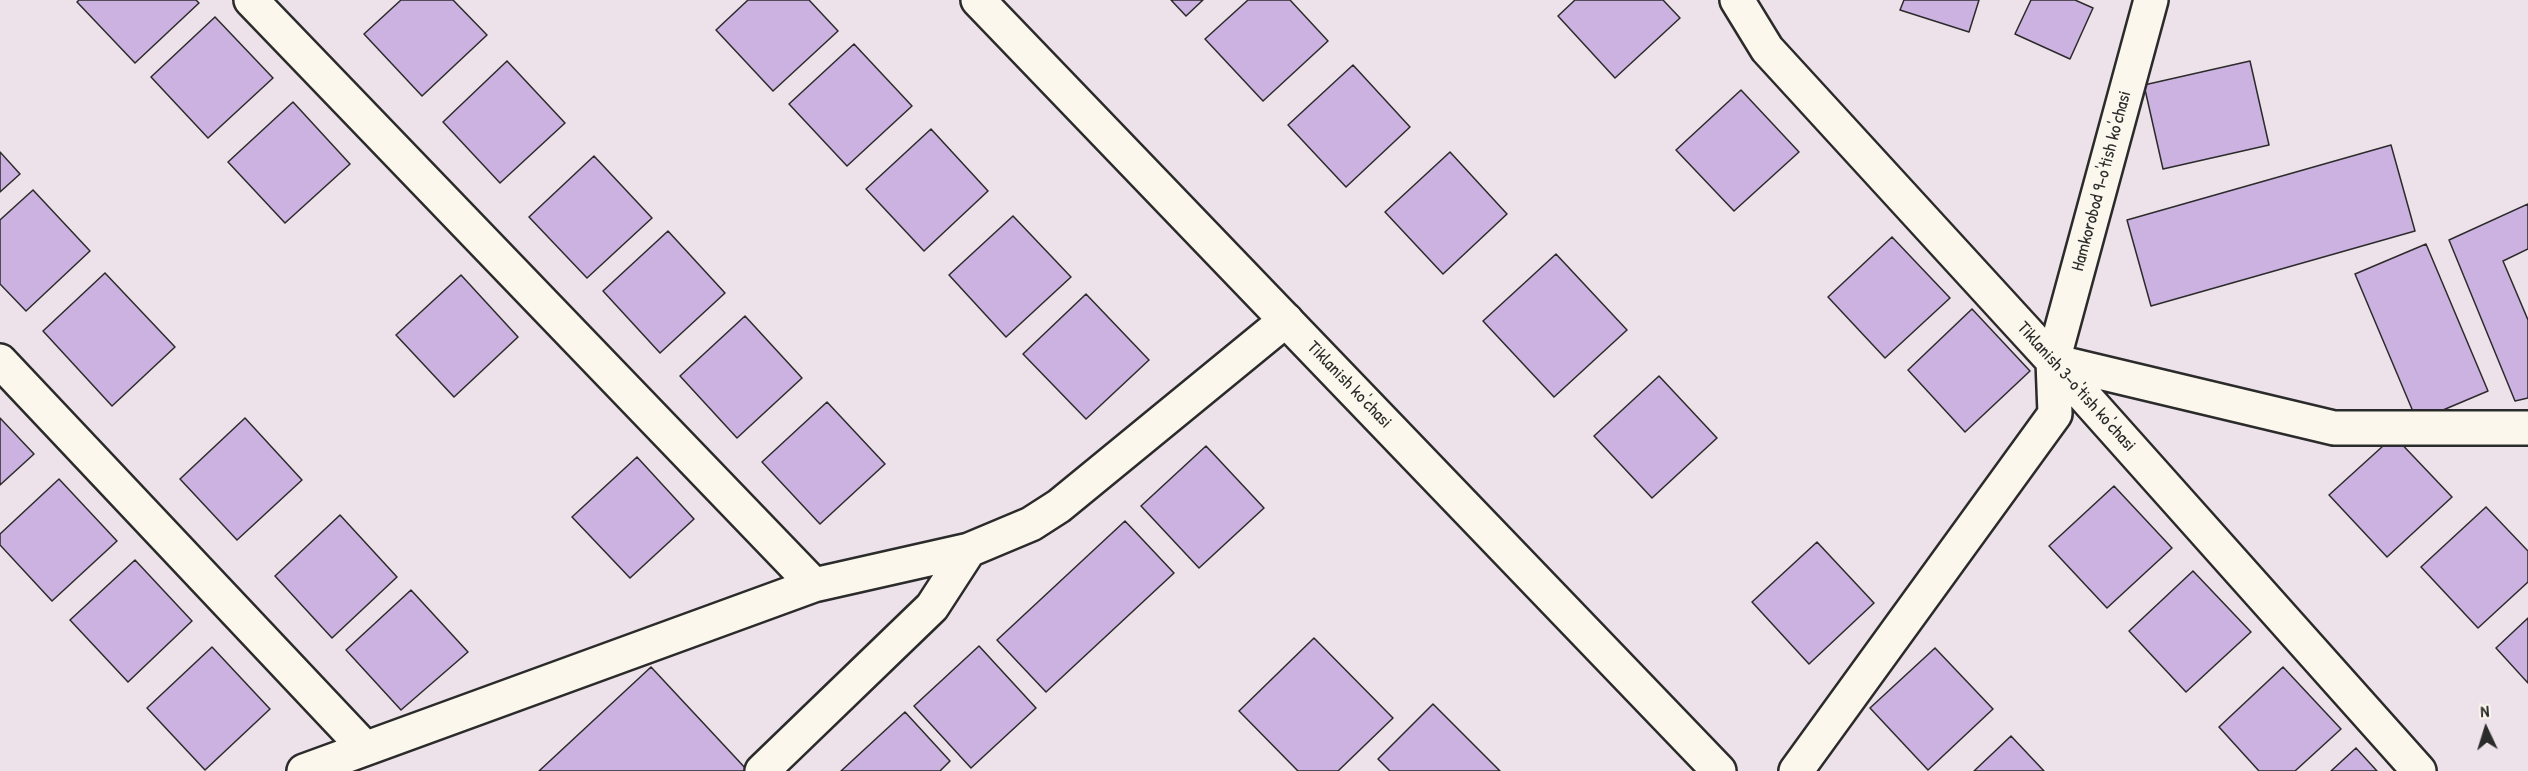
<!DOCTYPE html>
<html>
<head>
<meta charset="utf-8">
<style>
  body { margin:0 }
  #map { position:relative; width:2528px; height:771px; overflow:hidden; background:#ede2e9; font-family:"Patrick Hand",sans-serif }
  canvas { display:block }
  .north { position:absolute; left:2456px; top:699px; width:60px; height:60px; -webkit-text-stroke:4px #fbf7ec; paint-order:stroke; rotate:356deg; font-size:16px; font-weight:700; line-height:24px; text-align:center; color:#2b2b2b }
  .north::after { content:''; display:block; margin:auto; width:21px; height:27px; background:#2b2b2b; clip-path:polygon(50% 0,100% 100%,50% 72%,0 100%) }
</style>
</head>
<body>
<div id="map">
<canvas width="2528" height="771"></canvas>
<div class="north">N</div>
</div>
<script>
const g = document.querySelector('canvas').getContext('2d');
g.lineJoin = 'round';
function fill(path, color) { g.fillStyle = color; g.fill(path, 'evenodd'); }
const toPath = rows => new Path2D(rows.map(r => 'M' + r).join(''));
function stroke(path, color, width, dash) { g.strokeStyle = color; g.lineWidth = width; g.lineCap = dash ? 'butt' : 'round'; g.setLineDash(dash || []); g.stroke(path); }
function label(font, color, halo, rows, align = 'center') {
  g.font = font + ' "Patrick Hand",sans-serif'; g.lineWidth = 6; g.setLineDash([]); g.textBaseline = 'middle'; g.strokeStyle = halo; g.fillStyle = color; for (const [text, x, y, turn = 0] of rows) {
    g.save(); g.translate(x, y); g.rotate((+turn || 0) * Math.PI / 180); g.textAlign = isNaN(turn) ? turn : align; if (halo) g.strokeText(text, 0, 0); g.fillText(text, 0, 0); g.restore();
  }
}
const building = toPath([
  [79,0,196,0,199,3,135,63,77,2,79,0],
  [401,0,453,0,487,35,422,96,364,34,401,0],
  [748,0,809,0,838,31,773,91,716,30,748,0],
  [1171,0,1203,0,1186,16,1171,0],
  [1248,0,1290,0,1328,41,1263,101,1205,39,1248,0],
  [1575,0,1663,0,1680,18,1615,78,1558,16,1575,0],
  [1904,0,1979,0,1969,32,1900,10,1904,0],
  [2031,0,2075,0,2093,8,2070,59,2015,34,2031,0],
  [215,17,273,78,208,138,151,77,215,17],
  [854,44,912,106,847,166,789,104,854,44],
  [507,61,565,123,500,183,443,122,507,61],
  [2250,61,2269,145,2163,169,2144,85,2250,61],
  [1353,65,1410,127,1346,187,1288,125,1353,65],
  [1741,90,1799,152,1734,211,1676,150,1741,90],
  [293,102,350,164,285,223,228,162,293,102],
  [931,129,988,191,924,251,866,189,931,129],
  [2391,145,2415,231,2151,306,2127,220,2391,145],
  [0,152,20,174,0,192,0,152],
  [1450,152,1507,214,1443,274,1385,212,1450,152],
  [594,156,652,218,587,278,529,217,594,156],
  [33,190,90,251,26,311,0,284,0,220,33,190],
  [2528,204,2528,249,2503,261,2528,320,2528,398,2515,401,2449,240,2528,204],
  [1013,216,1071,277,1006,337,949,275,1013,216],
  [668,231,725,293,660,353,603,291,668,231],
  [1892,237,1950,298,1885,358,1828,297,1892,237],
  [2426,244,2488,391,2417,421,2355,274,2426,244],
  [1556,254,1627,330,1554,397,1483,321,1556,254],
  [105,273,175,347,112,406,43,331,105,273],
  [461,275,518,337,454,397,396,335,461,275],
  [1086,294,1149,360,1086,419,1023,354,1086,294],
  [1972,309,2030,371,1965,432,1908,370,1972,309],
  [745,316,802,378,737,438,680,376,745,316],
  [1659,376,1717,438,1652,498,1594,436,1659,376],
  [827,402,885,464,820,524,762,462,827,402],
  [0,418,34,454,0,485,0,418],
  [245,418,302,480,237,540,180,479,245,418],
  [2394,436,2452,497,2387,557,2329,495,2394,436],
  [1206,446,1264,508,1199,568,1141,506,1206,446],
  [637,457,694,519,630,578,572,517,637,457],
  [59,479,117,541,52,601,0,545,0,534,59,479],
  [2114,486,2172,548,2107,608,2049,546,2114,486],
  [2486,507,2528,551,2528,582,2478,628,2421,567,2486,507],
  [340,515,397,577,332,638,275,576,340,515],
  [1125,521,1174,573,1046,692,997,640,1125,521],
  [1817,542,1874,603,1809,664,1752,602,1817,542],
  [135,560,192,621,128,682,70,620,135,560],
  [2193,571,2251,632,2186,692,2129,631,2193,571],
  [411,590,468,652,401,710,346,650,411,590],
  [2528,618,2528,683,2496,648,2528,618],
  [1314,638,1393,718,1338,771,1298,771,1239,711,1314,638],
  [979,646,1036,708,971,768,914,706,979,646],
  [212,647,270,709,205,770,147,708,212,647],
  [1935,648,1993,709,1928,770,1870,708,1935,648],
  [651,667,748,771,539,771,651,667],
  [2283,667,2341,729,2295,771,2259,771,2219,727,2283,667],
  [1433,704,1500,771,1390,771,1378,759,1433,704],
  [905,712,950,761,940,771,841,771,905,712],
  [2011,736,2044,771,1974,771,2011,736],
  [2356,748,2377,771,2331,771,2356,748]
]);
fill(building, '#ccb2e1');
stroke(building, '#2b2b2b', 1.5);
const street = toPath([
  [251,0,814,585],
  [1737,0,1767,49,2053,361,2419,771],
  [0,361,364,747],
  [2053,361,2334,428,2528,428],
  [304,771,814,585,969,550,1031,524,1059,506,1286,320],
  [762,771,932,607,969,550],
  [1796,771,2055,414,2053,361,2151,0]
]);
const secondary = toPath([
  [978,0,1719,771]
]);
stroke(street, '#2b2b2b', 38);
stroke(secondary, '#2b2b2b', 38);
stroke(street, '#fbf7ec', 33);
stroke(secondary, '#fbf7ec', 33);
label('18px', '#2b2b2b', '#fbf7ec', [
  ["Hamkorobod 9-o'tish ko'chasi",2102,181,-75],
  ["Tiklanish ko'chasi",1349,385,46],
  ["Tiklanish 3-o'tish ko'chasi",2076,387,48]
]);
</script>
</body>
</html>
